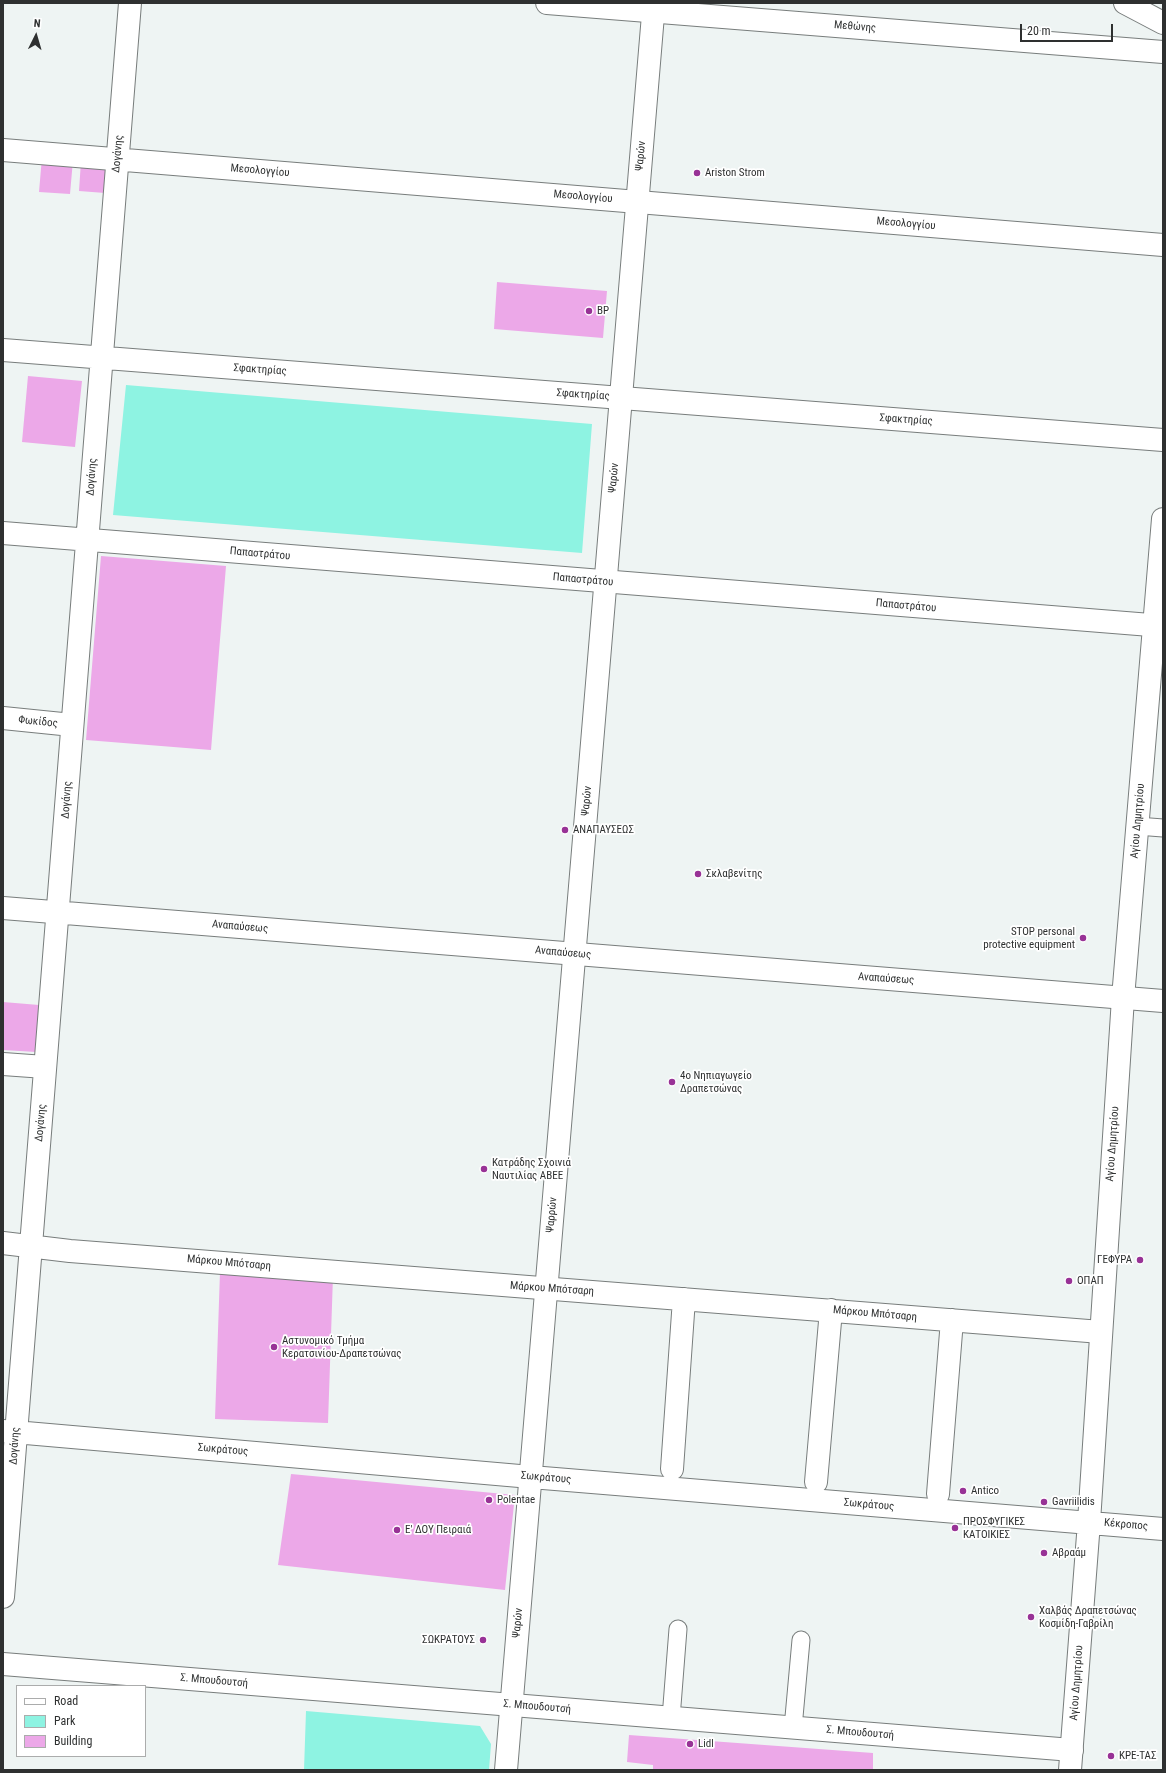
<!DOCTYPE html>
<html>
<head>
<meta charset="utf-8">
<style>
  body { margin:0 }
  #map { position:relative; width:1166px; height:1773px; overflow:hidden; background:#eef4f3; font-family:"Roboto Condensed",sans-serif }
  canvas { display:block }
  .frame { position:absolute; inset:0; border:4px solid #2e3030; pointer-events:none }
  .legend { position:absolute; left:16px; top:1685px; width:130px; height:72px; box-sizing:border-box; background:#fff; border:1px solid #abacac; margin:0; padding:5px 7px; list-style:none; font-size:12px; color:#2e3030 }
  .legend li { display:flex; align-items:center; gap:8px; height:20px }
  .legend b { width:20px; border:1px solid #abacac }
  .north { position:absolute; left:16px; top:16px; width:40px; height:40px; -webkit-text-stroke:3px #fff; paint-order:stroke; rotate:5deg; font-size:11px; font-weight:700; line-height:16px; text-align:center; color:#2e3030 }
  .north::after { content:''; display:block; margin:auto; width:14px; height:18px; background:#2e3030; clip-path:polygon(50% 0,100% 100%,50% 72%,0 100%) }
  .scale { position:absolute; left:1020px; top:24px; width:93px; height:18px; box-sizing:border-box; border:2px solid #2e3030; border-top:0; padding-left:5px; font-size:12px; line-height:14px; white-space:nowrap; color:#2e3030; -webkit-text-stroke:3px #fff; paint-order:stroke }
</style>
</head>
<body>
<div id="map">
<canvas width="1166" height="1773"></canvas>
<div class="frame"></div>
<ul class="legend">
<li><b style="height:5px;background:#fff"></b>Road</li>
<li><b style="height:11px;background:#8ef3e2"></b>Park</li>
<li><b style="height:11px;background:#eca8e8"></b>Building</li>
</ul>
<div class="north">N</div>
<div class="scale">20 m</div>
</div>
<script>
const g = document.querySelector('canvas').getContext('2d');
g.lineJoin = 'round';
function fill(path, color) { g.fillStyle = color; g.fill(path, 'evenodd'); }
const toPath = rows => new Path2D(rows.map(r => 'M' + r).join(''));
function stroke(path, color, width, dash) { g.strokeStyle = color; g.lineWidth = width; g.lineCap = dash ? 'butt' : 'round'; g.setLineDash(dash || []); g.stroke(path); }
function label(font, color, halo, rows, align = 'center') {
  g.font = font + ' "Roboto Condensed",sans-serif'; g.lineWidth = 3.5; g.setLineDash([]); g.textBaseline = 'middle'; g.strokeStyle = halo; g.fillStyle = color; for (const [text, x, y, turn = 0] of rows) {
    g.save(); g.translate(x, y); g.rotate((+turn || 0) * Math.PI / 180); g.textAlign = isNaN(turn) ? turn : align; if (halo) g.strokeText(text, 0, 0); g.fillText(text, 0, 0); g.restore();
  }
}
fill(toPath([
  [126,385,592,424,582,553,113,515],
  [306,1711,480,1726,491,1744,489,1770,304,1770]
]), '#8ef3e2');
fill(toPath([
  [42,157,73,160,70,194,39,192],
  [81,161,107,163,105,193,79,191],
  [497,282,607,291,603,338,494,329],
  [28,376,82,381,75,447,22,442],
  [101,556,226,566,211,750,86,740],
  [3,1002,39,1005,36,1052,3,1050],
  [220,1272,333,1276,328,1423,215,1419],
  [291,1474,515,1495,505,1590,278,1565],
  [629,1735,873,1753,873,1770,653,1770,653,1765,627,1762]
]), '#eca8e8');
const lane = toPath([
  [1137,826,1163,828],
  [671,1718,678,1629],
  [793,1728,801,1640]
]);
const street = toPath([
  [547,3,1163,52],
  [1125,3,1163,23],
  [3,150,1163,245],
  [3,350,1163,440],
  [3,533,1163,626],
  [3,718,72,725],
  [3,908,1163,1001],
  [3,1064,45,1067],
  [3,1243,70,1251,1101,1332],
  [3,1431,531,1477],
  [672,1469,684,1299],
  [816,1482,831,1310],
  [938,1494,952,1320],
  [3,1597,130,3],
  [3,1664,1072,1750]
]);
const secondary = toPath([
  [531,1477,1163,1529],
  [506,1770,654,3],
  [1070,1770,1089,1522,1123,998,1163,519]
]);
stroke(lane, '#787d7c', 19);
stroke(street, '#787d7c', 24);
stroke(secondary, '#787d7c', 24);
stroke(lane, '#fff', 17);
stroke(street, '#fff', 22);
stroke(secondary, '#fff', 22);
for (const [x, y, r, color] of [
  [697,173,4,"#983296"],
  [589,311,4,"#983296"],
  [565,830,4,"#983296"],
  [698,874,4,"#983296"],
  [1083,938,4,"#983296"],
  [672,1082,4,"#983296"],
  [484,1169,4,"#983296"],
  [1140,1260,4,"#983296"],
  [1069,1281,4,"#983296"],
  [274,1347,4,"#983296"],
  [963,1491,4,"#983296"],
  [489,1500,4,"#983296"],
  [1044,1502,4,"#983296"],
  [955,1528,4,"#983296"],
  [397,1530,4,"#983296"],
  [1044,1553,4,"#983296"],
  [1031,1617,4,"#983296"],
  [483,1640,4,"#983296"],
  [690,1744,4,"#983296"],
  [1111,1756,4,"#983296"]
]) { const dot = new Path2D(); dot.arc(x, y, r, 0, 2 * Math.PI); g.fillStyle = color; g.fill(dot); stroke(dot, '#fff', 1.5); }
label('11px', '#2e3030', '#fff', [
  ["Μεθώνης",855,27,5],
  ["Δογάνης",118,154,-85],
  ["Ψαρών",641,156,-85],
  ["Μεσολογγίου",260,171,5],
  ["Μεσολογγίου",583,197,5],
  ["Μεσολογγίου",906,224,5],
  ["Σφακτηρίας",260,370,4],
  ["Σφακτηρίας",583,395,4],
  ["Σφακτηρίας",906,420,4],
  ["Δογάνης",92,477,-86],
  ["Ψαρών",614,478,-85],
  ["Παπαστράτου",260,554,5],
  ["Παπαστράτου",583,580,5],
  ["Παπαστράτου",906,606,5],
  ["Φωκίδος",38,722,6],
  ["Δογάνης",67,800,-86],
  ["Ψαρών",587,801,-85],
  ["Αγίου Δημητρίου",1138,821,-85],
  ["Αναπαύσεως",240,927,5],
  ["Αναπαύσεως",563,953,5],
  ["Αναπαύσεως",886,979,4],
  ["Δογάνης",41,1123,-85],
  ["Αγίου Δημητρίου",1113,1144,-86],
  ["Ψαρρών",552,1215,-85],
  ["Μάρκου Μπότσαρη",229,1263,5],
  ["Μάρκου Μπότσαρη",552,1289,4],
  ["Μάρκου Μπότσαρη",875,1314,5],
  ["Δογάνης",15,1446,-86],
  ["Σωκράτους",223,1450,5],
  ["Σωκράτους",546,1478,5],
  ["Σωκράτους",869,1505,5],
  ["Κέκροπος",1126,1525,5],
  ["Ψαρών",518,1623,-85],
  ["Σ. Μπουδουτσή",214,1681,5],
  ["Αγίου Δημητρίου",1077,1683,-86],
  ["Σ. Μπουδουτσή",537,1707,5],
  ["Σ. Μπουδουτσή",860,1733,5]
]);
label('11px', '#2e3030', '#fff', [
  ["Ariston Strom",705,173],
  ["BP",597,311],
  ["ΑΝΑΠΑΥΣΕΩΣ",573,830],
  ["Σκλαβενίτης",706,874],
  ["STOP personal",1075,932,"right"],
  ["protective equipment",1075,945,"right"],
  ["4ο Νηπιαγωγείο",680,1076],
  ["Δραπετσώνας",680,1089],
  ["Κατράδης Σχοινιά",492,1163],
  ["Ναυτιλίας ΑΒΕΕ",492,1176],
  ["ΓΕΦΥΡΑ",1132,1260,"right"],
  ["ΟΠΑΠ",1077,1281],
  ["Αστυνομικό Τμήμα",282,1341],
  ["Κερατσινίου-Δραπετσώνας",282,1354],
  ["Antico",971,1491],
  ["Polentae",497,1500],
  ["Gavriilidis",1052,1502],
  ["ΠΡΟΣΦΥΓΙΚΕΣ",963,1522],
  ["ΚΑΤΟΙΚΙΕΣ",963,1535],
  ["Ε' ΔΟΥ Πειραιά",405,1530],
  ["Αβραάμ",1052,1553],
  ["Χαλβάς Δραπετσώνας",1039,1611],
  ["Κοσμίδη-Γαβρίλη",1039,1624],
  ["ΣΩΚΡΑΤΟΥΣ",475,1640,"right"],
  ["Lidl",698,1744],
  ["ΚΡΕ-ΤΑΣ",1119,1756]
], 'left');
</script>
</body>
</html>
